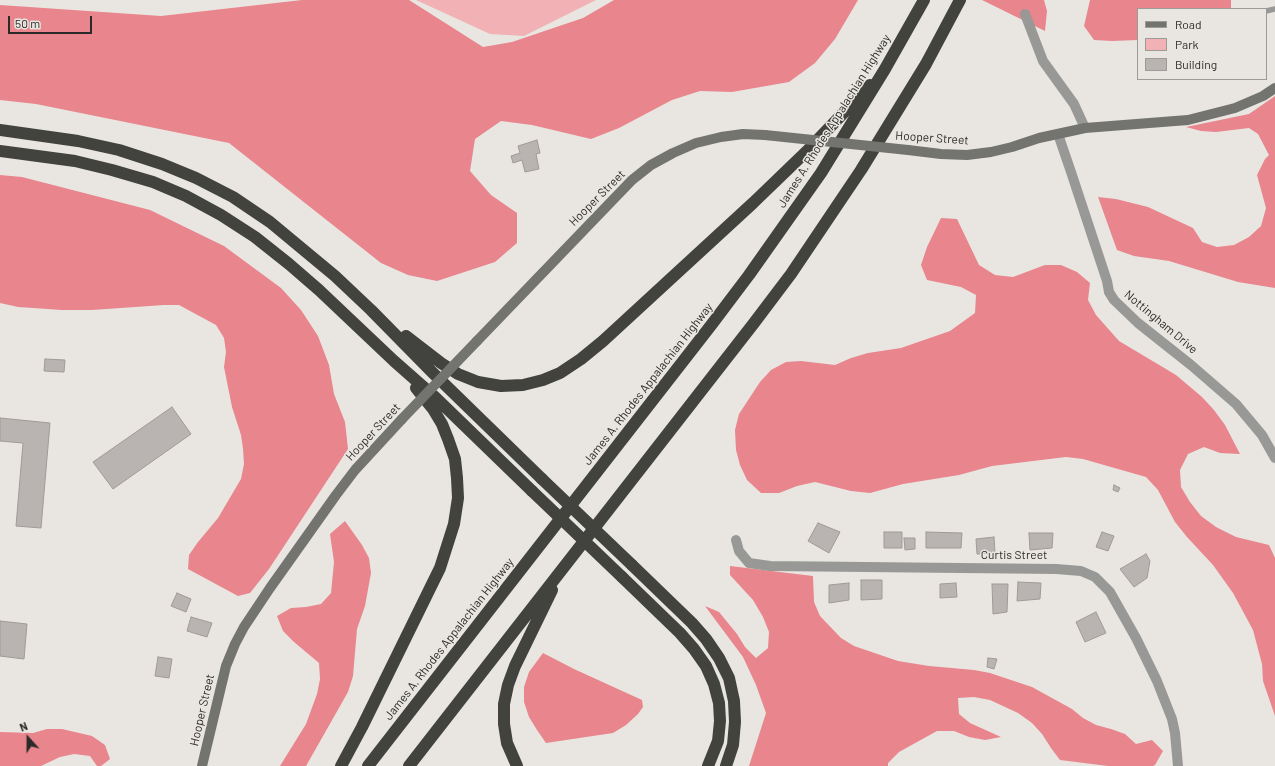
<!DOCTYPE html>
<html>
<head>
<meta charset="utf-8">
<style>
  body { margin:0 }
  #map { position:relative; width:1275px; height:766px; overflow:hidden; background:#e9e6e1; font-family:Barlow,sans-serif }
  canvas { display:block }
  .legend { position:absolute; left:1137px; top:8px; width:130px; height:72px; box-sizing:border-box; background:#e9e6e1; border:1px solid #9d9b97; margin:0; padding:5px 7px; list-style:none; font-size:12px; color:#2c2a29 }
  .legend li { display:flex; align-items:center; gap:8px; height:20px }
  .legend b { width:20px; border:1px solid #9d9b97 }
  .north { position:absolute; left:8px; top:718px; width:40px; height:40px; -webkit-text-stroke:3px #e9e6e1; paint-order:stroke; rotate:339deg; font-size:11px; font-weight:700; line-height:16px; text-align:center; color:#2c2a29 }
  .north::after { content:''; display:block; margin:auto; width:14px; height:18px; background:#2c2a29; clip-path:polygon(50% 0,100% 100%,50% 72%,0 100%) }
  .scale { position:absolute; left:8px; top:16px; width:84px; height:18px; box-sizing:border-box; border:2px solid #2c2a29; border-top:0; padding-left:5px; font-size:12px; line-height:14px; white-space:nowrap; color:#2c2a29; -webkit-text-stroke:3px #e9e6e1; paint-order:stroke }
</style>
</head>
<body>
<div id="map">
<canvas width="1275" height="766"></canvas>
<ul class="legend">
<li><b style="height:5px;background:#737370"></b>Road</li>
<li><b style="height:11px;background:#f1b1b5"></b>Park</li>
<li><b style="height:11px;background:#b9b4b1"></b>Building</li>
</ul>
<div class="north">N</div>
<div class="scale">50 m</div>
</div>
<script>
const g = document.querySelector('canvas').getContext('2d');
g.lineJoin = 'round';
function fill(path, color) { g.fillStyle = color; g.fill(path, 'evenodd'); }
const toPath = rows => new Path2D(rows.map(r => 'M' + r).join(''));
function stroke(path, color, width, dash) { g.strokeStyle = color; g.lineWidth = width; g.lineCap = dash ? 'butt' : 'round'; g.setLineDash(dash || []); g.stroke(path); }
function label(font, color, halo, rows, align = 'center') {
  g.font = font + ' Barlow,sans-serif'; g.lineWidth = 3; g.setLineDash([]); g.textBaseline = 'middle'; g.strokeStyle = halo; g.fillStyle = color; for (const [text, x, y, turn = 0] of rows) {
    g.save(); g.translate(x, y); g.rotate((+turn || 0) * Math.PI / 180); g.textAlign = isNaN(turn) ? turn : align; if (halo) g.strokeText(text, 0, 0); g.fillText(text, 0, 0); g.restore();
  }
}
fill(toPath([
  [416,0,596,0,524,36,490,34]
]), '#f1b1b5');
fill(toPath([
  [302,0,409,0,483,47,512,42,583,18,614,0,858,0,835,39,815,63,789,82,732,92,700,91,672,100,619,128,591,139,532,125,501,121,475,139,470,171,491,195,517,213,517,243,495,262,437,281,408,275,381,263,229,143,36,104,0,100,0,5,161,16],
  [982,0,1044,0,1047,11,1045,31],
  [1090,0,1231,0,1231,9,1138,9,1138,40,1112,41,1094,40,1084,26],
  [1275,96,1275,288,1238,282,1169,261,1134,256,1117,250,1098,197,1116,199,1148,207,1193,228,1202,242,1217,247,1234,245,1249,237,1261,226,1266,208,1257,175,1265,159,1269,155,1258,134,1249,128,1216,132,1201,131,1186,127,1249,114],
  [0,175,22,177,150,210,224,246,281,288,301,310,318,336,329,365,334,394,345,422,348,449,269,569,250,593,238,596,188,569,189,555,198,542,218,518,241,479,244,464,243,449,241,435,232,407,224,367,226,352,224,338,216,325,179,305,164,305,92,310,62,310,18,307,0,303],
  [941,218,957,219,979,265,995,275,1013,277,1045,265,1061,265,1077,272,1090,283,1088,300,1096,315,1119,341,1176,375,1202,397,1214,410,1225,425,1240,454,1220,453,1204,447,1188,454,1180,470,1181,487,1190,502,1201,516,1216,527,1236,537,1269,545,1275,558,1275,716,1263,681,1262,664,1253,630,1233,593,1213,565,1187,537,1175,522,1158,490,1146,477,1083,459,1066,457,992,466,959,475,903,484,870,493,851,491,815,482,797,486,779,493,761,493,747,480,740,465,736,450,735,430,739,414,760,382,771,370,786,362,801,361,835,365,851,358,868,353,901,348,950,331,975,313,976,295,961,287,927,280,921,265,927,247],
  [345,521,362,545,369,558,371,573,365,606,357,629,353,676,348,692,306,766,280,766,306,724,317,694,320,679,319,663,294,642,283,631,277,616,291,608,306,607,321,604,331,593,334,562,330,534],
  [730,566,813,576,814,602,820,616,841,638,854,646,898,661,929,666,974,670,990,673,1032,687,1072,709,1083,718,1096,725,1111,729,1125,734,1136,744,1152,740,1163,751,1155,765,1153,766,1108,766,1060,760,1051,748,1042,734,1032,723,1018,713,990,700,974,697,958,698,959,714,970,723,1001,737,985,740,969,737,954,731,937,731,899,752,888,763,888,766,749,766,766,713,756,685,743,657,705,606,719,612,737,634,745,647,756,658,768,648,769,632,763,617,753,600,730,575],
  [543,653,574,669,642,700,643,707,638,714,626,725,613,733,546,743,537,730,529,717,524,702,524,687,529,672],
  [47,729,62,729,92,736,105,745,110,759,101,766,97,766,90,756,74,754,60,757,41,766,0,766,0,732,33,733]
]), '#e8858d');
const building = toPath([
  [537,140,540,153,536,154,539,169,525,172,522,160,513,163,511,156,520,153,518,146,537,140],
  [45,359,65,360,64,372,44,371,45,359],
  [172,407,191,434,113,489,93,462,172,407],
  [0,418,50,423,41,528,16,526,23,443,0,441,0,418],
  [1114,485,1120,488,1118,492,1113,490,1114,485],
  [818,523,840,532,829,553,808,541,818,523],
  [884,532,902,532,902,548,884,548,884,532],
  [926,532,962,533,961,548,926,548,926,532],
  [1102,532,1114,536,1108,551,1096,547,1102,532],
  [1029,533,1053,533,1052,548,1030,550,1029,533],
  [994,537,995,553,977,554,976,539,994,537],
  [904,538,915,538,915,549,905,550,904,538],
  [1146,554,1150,561,1147,578,1134,587,1120,569,1146,554],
  [861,580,882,580,882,599,861,600,861,580],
  [1018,582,1041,583,1040,599,1017,601,1018,582],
  [849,583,849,600,829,603,829,585,849,583],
  [956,583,957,597,940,598,940,584,956,583],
  [992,584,1008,584,1007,612,993,614,992,584],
  [177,593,191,599,186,612,171,606,177,593],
  [1096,612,1106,633,1085,642,1076,622,1096,612],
  [191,617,212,623,207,637,187,631,191,617],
  [0,621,27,624,24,659,0,656,0,621],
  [158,657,172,659,169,678,155,676,158,657],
  [988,658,997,659,994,669,987,667,988,658]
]);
fill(building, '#b9b4b1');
stroke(building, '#9f9a98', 1);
stroke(toPath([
  [1266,11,1275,9]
]), '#989996', 5.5);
stroke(toPath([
  [1025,14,1043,61,1074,104,1085,128],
  [1058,134,1071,172,1107,281,1109,292,1114,300,1138,323,1191,365,1236,404,1262,435,1275,458],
  [736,540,739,551,749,563,770,566,1056,569,1081,571,1095,577,1110,592,1136,638,1157,681,1172,719,1175,733,1178,766]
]), '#989996', 10);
stroke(toPath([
  [908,150,941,154,967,155,991,152,1012,147,1039,138,1085,128,1188,120,1235,108,1263,96,1275,88],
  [477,341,632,180,651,165,673,153,696,143,721,137,743,134,765,135],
  [202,766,226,666,235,644,244,627,270,588,336,495,355,470,402,419]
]), '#737370', 10);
stroke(toPath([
  [0,130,78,141,119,150,162,164,196,178,233,197,270,222,335,276,371,310,432,372,542,479],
  [0,151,75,161,112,170,153,182,186,196,221,215,255,237,289,264,319,290,394,361,436,398,532,491],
  [406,336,441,363,458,374,478,382,501,386,523,385,543,380,560,373,581,359,603,341,753,203,809,149,870,85],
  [632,565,692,623,706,639,719,658,729,678,734,701,735,722,733,745,726,766],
  [622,577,680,633,694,649,706,666,714,684,719,703,720,721,718,741,708,766],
  [341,766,362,727,440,568,454,524,458,498,457,478,455,459,448,439,442,424,433,409,416,388],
  [368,766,712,324,749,275,821,173,885,69,924,0],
  [409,766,754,323,791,274,861,170,926,64,960,0],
  [517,766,507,743,504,724,504,704,508,685,515,666,552,590]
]), '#42433e', 12);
stroke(toPath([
  [765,135,908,150],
  [402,419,477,341]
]), '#737370', 10);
stroke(toPath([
  [542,479,632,565],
  [532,491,622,577]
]), '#42433e', 12);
label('12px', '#2c2a29', '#e9e6e1', [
  ["James A. Rhodes Appalachian Highway",834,121,-58],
  ["Hooper Street",932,138,4],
  ["Hooper Street",597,198,-45],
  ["Nottingham Drive",1161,322,40],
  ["James A. Rhodes Appalachian Highway",648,384,-52],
  ["Hooper Street",373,432,-47],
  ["Curtis Street",1014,555],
  ["James A. Rhodes Appalachian Highway",449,639,-52],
  ["Hooper Street",202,710,-77]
]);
</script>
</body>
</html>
